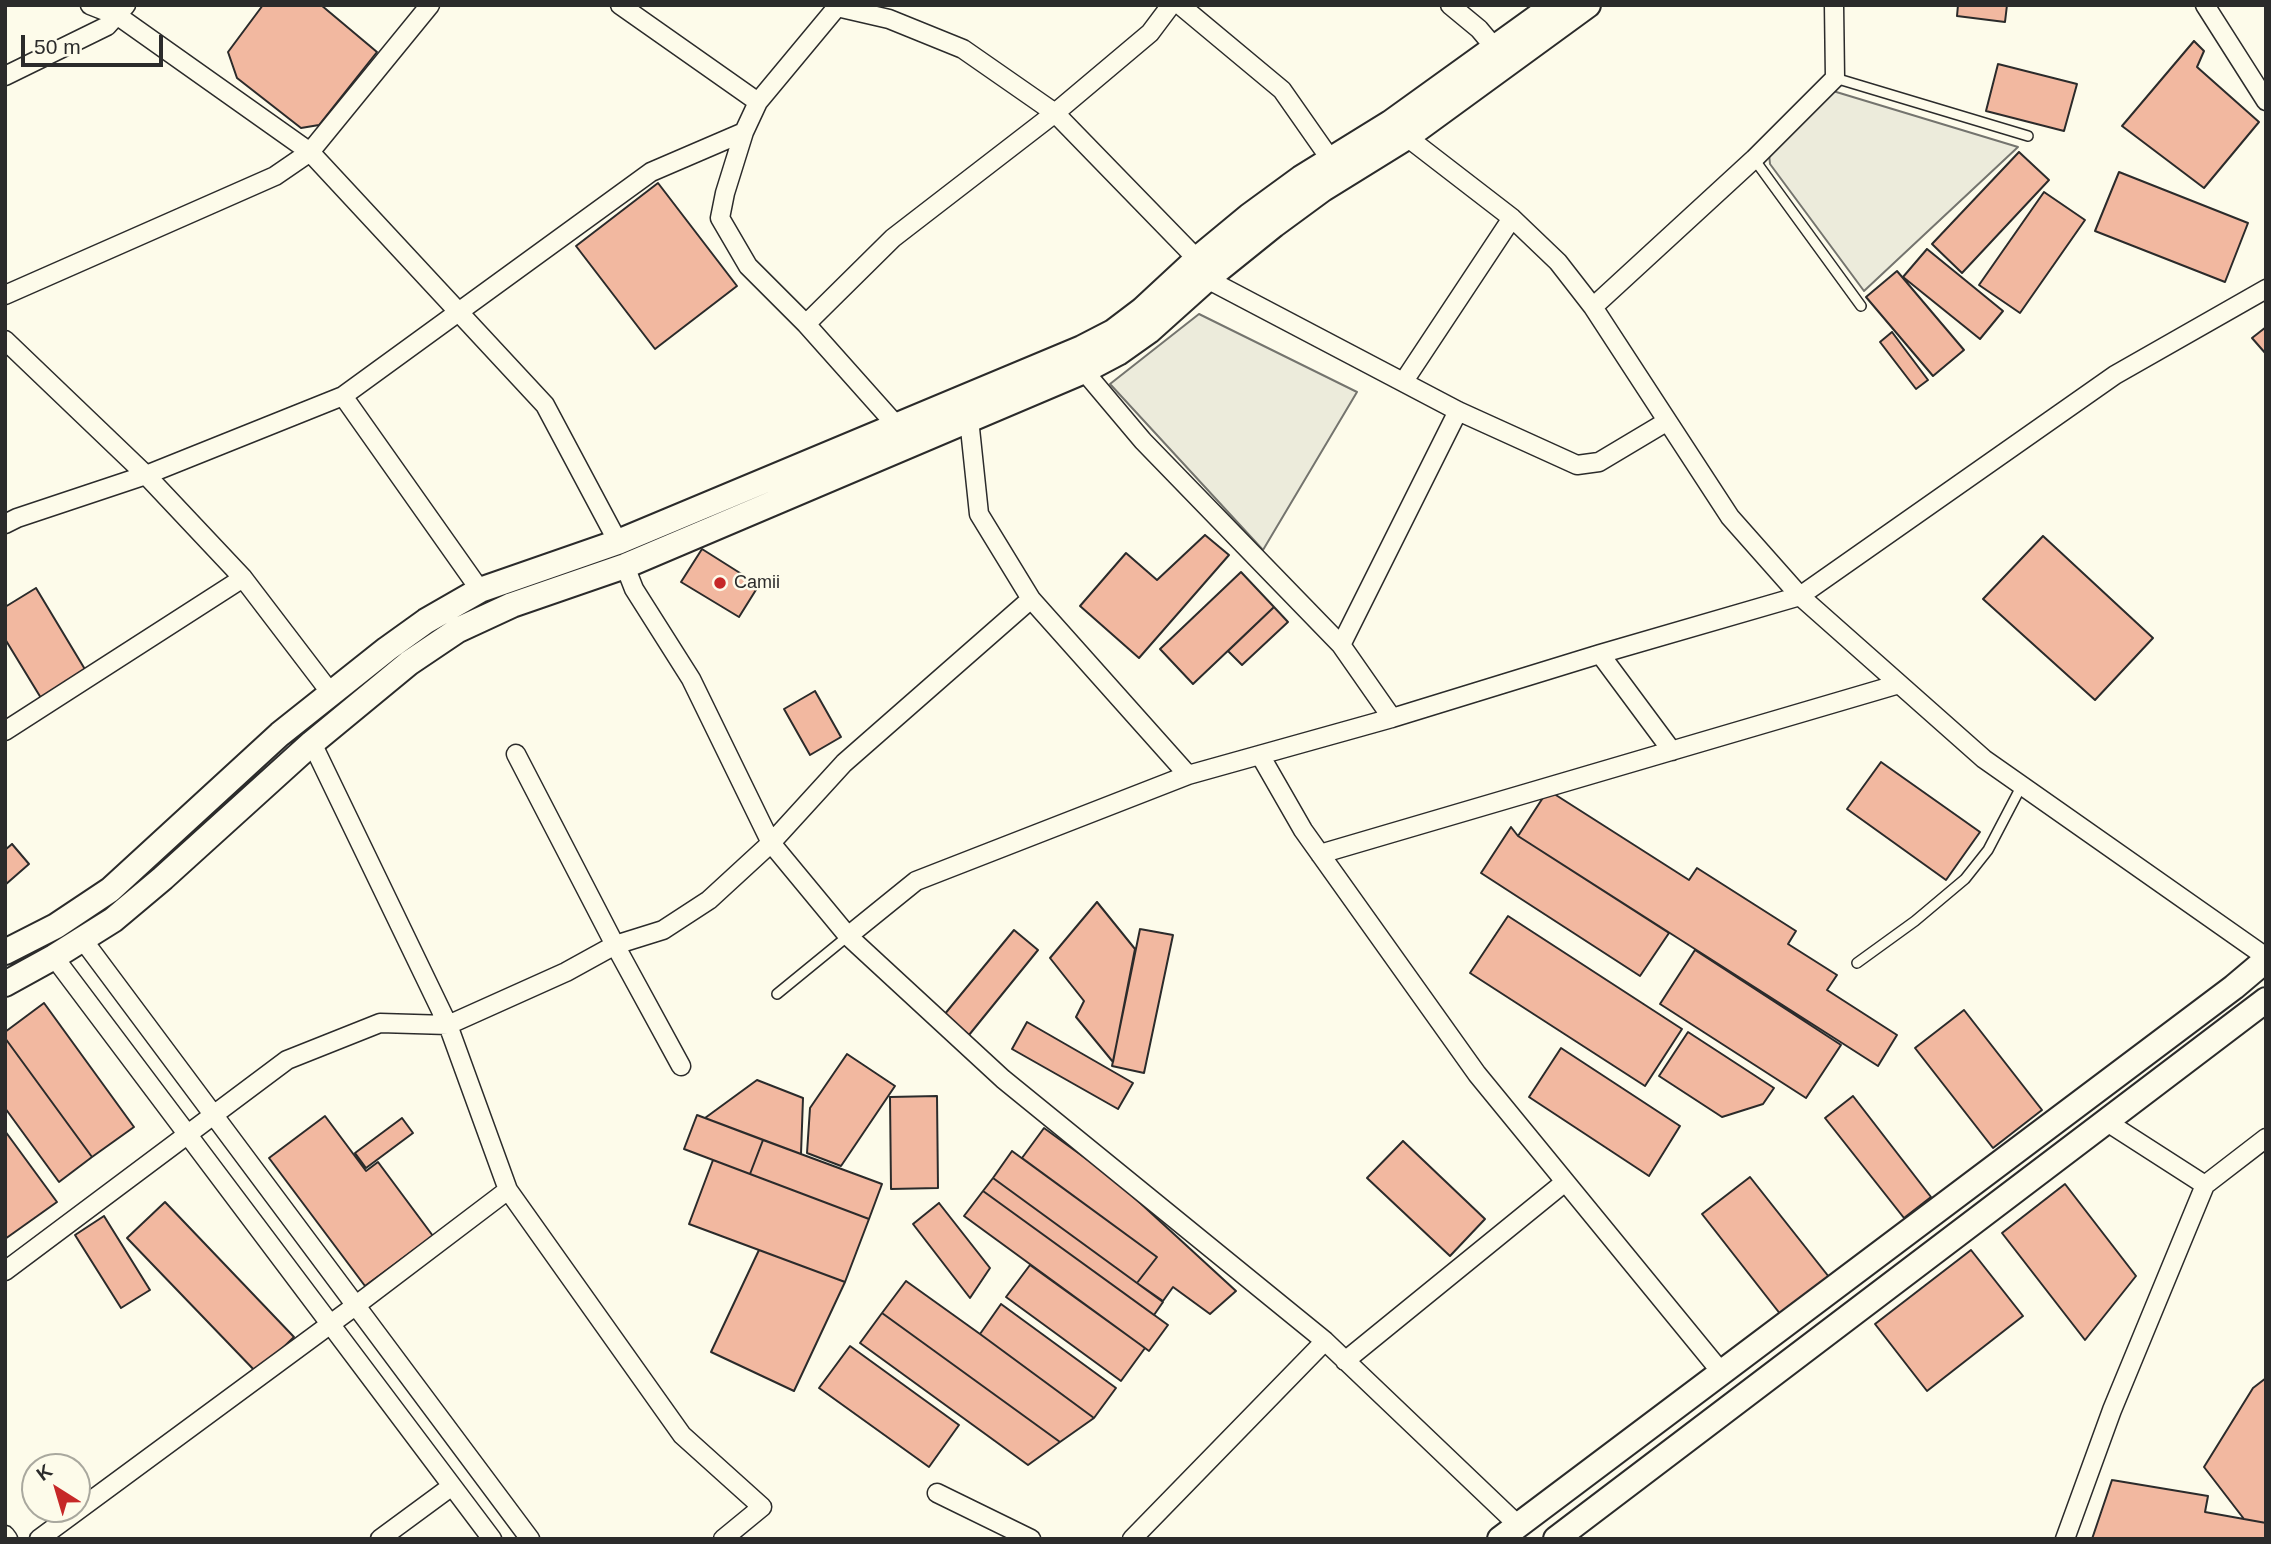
<!DOCTYPE html>
<html>
<head>
<meta charset="utf-8">
<style>
  body { margin:0 }
  #map { position:relative; width:2271px; height:1544px; overflow:hidden; background:#fdfbea; font-family:Arial,sans-serif }
  canvas { display:block }
  .frame { position:absolute; inset:0; border:7px solid #2b2b2b; pointer-events:none }
  .north { position:absolute; left:21px; top:1453px; width:70px; height:70px; box-sizing:border-box; background:#fdfbea; border:2px solid #a9a89e; border-radius:50%; rotate:323deg; font-size:19px; font-weight:700; line-height:28px; text-align:center; color:#2b2b2b }
  .north::after { content:''; display:block; margin:auto; width:24px; height:32px; background:#c62828; clip-path:polygon(50% 0,100% 100%,50% 72%,0 100%) }
  .scale { position:absolute; left:21px; top:35px; width:142px; height:32px; box-sizing:border-box; border:4px solid #2b2b2b; border-top:0; padding-left:9px; font-size:21px; line-height:24px; white-space:nowrap; color:#2b2b2b; -webkit-text-stroke:5px #fdfbea; paint-order:stroke }
</style>
</head>
<body>
<div id="map">
<canvas width="2271" height="1544"></canvas>
<div class="frame"></div>
<div class="north">K</div>
<div class="scale">50 m</div>
</div>
<script>
const g = document.querySelector('canvas').getContext('2d');
g.lineJoin = 'round';
function fill(path, color) { g.fillStyle = color; g.fill(path, 'evenodd'); }
const toPath = rows => new Path2D(rows.map(r => 'M' + r).join(''));
function stroke(path, color, width, dash) { g.strokeStyle = color; g.lineWidth = width; g.lineCap = dash ? 'butt' : 'round'; g.setLineDash(dash || []); g.stroke(path); }
function label(font, color, halo, rows, align = 'center') {
  g.font = font + ' Arial,sans-serif'; g.lineWidth = 5; g.setLineDash([]); g.textBaseline = 'middle'; g.strokeStyle = halo; g.fillStyle = color; for (const [text, x, y, turn = 0] of rows) {
    g.save(); g.translate(x, y); g.rotate((+turn || 0) * Math.PI / 180); g.textAlign = isNaN(turn) ? turn : align; if (halo) g.strokeText(text, 0, 0); g.fillText(text, 0, 0); g.restore();
  }
}
const green = toPath([
  [1833,91,2018,147,1864,291,1770,164,1769,154,1833,91],
  [1199,314,1357,392,1263,550,1110,384,1199,314]
]);
fill(green, '#ecebdb');
stroke(green, '#74746e', 2);
const building = toPath([
  [263,5,321,5,377,52,319,125,301,128,237,78,228,52,263,5],
  [1958,5,2007,5,2005,22,1957,16,1958,5],
  [2194,41,2204,51,2197,67,2259,122,2204,188,2122,126,2194,41],
  [1998,64,2077,84,2064,131,1986,111,1998,64],
  [2019,152,2049,180,1962,273,1932,244,2019,152],
  [2119,172,2248,223,2225,282,2095,231,2119,172],
  [658,183,737,286,655,349,576,246,658,183],
  [2044,192,2085,220,2020,313,1979,285,2044,192],
  [1927,249,2003,311,1980,339,1903,277,1927,249],
  [1897,271,1964,350,1933,376,1866,297,1897,271],
  [2266,327,2266,354,2252,338,2266,327],
  [1892,332,1928,380,1916,389,1880,342,1892,332],
  [1205,535,1229,555,1139,658,1080,606,1126,553,1157,580,1205,535],
  [2043,536,2153,638,2095,700,1983,599,2043,536],
  [702,549,759,585,739,617,681,582,702,549],
  [1241,572,1274,607,1193,684,1160,649,1241,572],
  [36,588,86,671,41,698,5,639,5,607,36,588],
  [1274,607,1288,622,1242,665,1228,651,1274,607],
  [815,691,841,737,810,755,784,709,815,691],
  [1881,762,1980,832,1946,880,1847,809,1881,762],
  [1548,790,1689,880,1697,868,1796,931,1788,944,1837,975,1827,990,1897,1035,1878,1066,1518,836,1548,790],
  [1511,827,1518,836,1669,933,1640,976,1481,873,1511,827],
  [12,844,29,864,5,885,5,850,12,844],
  [1097,902,1135,949,1113,1062,1076,1017,1084,1001,1050,958,1097,902],
  [1508,916,1682,1029,1645,1086,1470,973,1508,916],
  [1140,929,1173,935,1144,1073,1112,1066,1140,929],
  [1014,930,1038,950,969,1035,944,1015,1014,930],
  [1695,950,1841,1045,1806,1098,1660,1004,1695,950],
  [44,1003,134,1127,92,1157,5,1038,5,1032,44,1003],
  [1964,1010,2042,1110,1993,1148,1915,1048,1964,1010],
  [1027,1022,1133,1083,1118,1109,1012,1049,1027,1022],
  [1688,1032,1774,1088,1763,1104,1722,1117,1659,1076,1688,1032],
  [5,1038,92,1157,59,1182,5,1108,5,1038],
  [1561,1048,1680,1126,1649,1176,1529,1097,1561,1048],
  [847,1054,895,1086,841,1166,807,1153,810,1108,847,1054],
  [757,1080,803,1098,801,1154,705,1118,757,1080],
  [937,1096,938,1188,891,1189,890,1097,937,1096],
  [1853,1096,1931,1197,1904,1218,1825,1118,1853,1096],
  [697,1115,763,1140,750,1174,684,1149,697,1115],
  [325,1116,366,1171,378,1162,433,1236,365,1286,269,1158,325,1116],
  [402,1118,413,1133,366,1168,355,1153,402,1118],
  [1044,1128,1114,1179,1236,1291,1210,1314,1173,1287,1163,1301,1137,1283,1157,1257,1022,1158,1044,1128],
  [5,1131,57,1202,5,1239,5,1131],
  [763,1140,882,1184,869,1219,750,1174,763,1140],
  [1403,1141,1485,1219,1450,1256,1367,1178,1403,1141],
  [1012,1151,1157,1257,1137,1283,993,1178,1012,1151],
  [713,1160,869,1219,845,1282,689,1224,713,1160],
  [1750,1177,1829,1277,1781,1315,1702,1214,1750,1177],
  [993,1178,1163,1302,1154,1315,983,1191,993,1178],
  [2065,1184,2136,1276,2085,1340,2002,1233,2065,1184],
  [983,1191,1168,1325,1149,1351,964,1216,983,1191],
  [165,1202,294,1337,257,1373,127,1238,165,1202],
  [939,1203,990,1268,970,1298,913,1224,939,1203],
  [104,1216,150,1290,121,1308,75,1235,104,1216],
  [759,1250,845,1282,794,1391,711,1352,759,1250],
  [1971,1250,2023,1316,1927,1391,1875,1324,1971,1250],
  [1030,1265,1145,1348,1121,1381,1006,1297,1030,1265],
  [906,1281,980,1334,1094,1418,1060,1442,882,1313,906,1281],
  [1001,1304,1116,1388,1094,1418,980,1334,1001,1304],
  [882,1313,1060,1442,1028,1465,860,1343,882,1313],
  [850,1346,959,1425,929,1467,819,1388,850,1346],
  [2266,1378,2266,1523,2244,1519,2204,1467,2253,1388,2266,1378],
  [2112,1480,2208,1496,2205,1512,2266,1523,2266,1539,2092,1539,2112,1480]
]);
fill(building, '#f2b8a0');
stroke(building, '#2b2b2b', 2);
const lane = toPath([
  [1835,78,2028,136],
  [1754,159,1861,306],
  [1857,963,1915,921,1965,879,1988,850,2022,785],
  [777,994,848,936]
]);
const street = toPath([
  [90,5,118,16,310,152,545,405,618,542],
  [620,5,758,102],
  [1180,5,1282,90,1331,160],
  [1450,5,1479,29,1495,48],
  [2205,5,2266,101],
  [5,76,107,26,126,5],
  [744,132,725,193,720,218,748,266,806,324,896,425],
  [1407,137,1512,218,1558,262,1593,307,1730,517,1800,596,1984,759,2266,957],
  [1207,279,1458,411,1577,465,1599,462,1666,422],
  [5,295,275,176,310,152,430,5],
  [1593,307,1754,159,1835,78,1834,5],
  [806,324,893,238,1055,113,1150,33,1171,5],
  [5,340,146,475,243,578,330,692],
  [1084,371,1143,441,1341,645,1392,718,1600,654,1800,596,2115,375,2266,289],
  [1404,381,1512,218],
  [343,396,480,590],
  [5,524,17,518,146,475,343,396,651,172,744,132,758,102,837,7,889,19,963,49,1055,113,1197,259],
  [625,566,634,589,691,679,771,843,848,936,916,881,1188,775],
  [1031,599,1188,775,1392,718],
  [1341,645,1458,411],
  [1600,654,1672,751],
  [5,731,243,578],
  [312,743,448,1025,508,1190,682,1435,762,1507,723,1539],
  [516,754,615,945,681,1066],
  [1260,755,1303,830,1477,1074,1722,1373],
  [1320,854,1899,684],
  [848,936,1003,1079,1325,1341,1518,1525],
  [83,940,530,1539],
  [54,957,492,1539],
  [2107,1122,2205,1185],
  [5,1271,287,1060,380,1023,448,1025,566,972,615,945,663,930,709,900,771,843,844,763,1031,599,979,514,969,419],
  [1345,1361,1565,1182],
  [937,1493,1031,1539],
  [5,1535,8,1539],
  [39,1539,355,1306,508,1190],
  [380,1539,452,1486],
  [1132,1539,1325,1341],
  [2065,1539,2112,1410,2205,1185,2266,1138]
]);
const secondary = toPath([
  [5,952,56,926,110,890,280,734,387,649,426,621,480,590,618,542,1082,348,1113,332,1142,310,1197,259,1249,216,1301,178,1390,123,1554,5],
  [5,984,54,957,113,920,163,878,312,743,409,663,458,630,512,605,625,566,1084,371,1118,353,1149,331,1207,279,1274,225,1323,189,1407,137,1588,5],
  [1500,1539,2234,987,2266,960],
  [1556,1539,2266,1000]
]);
stroke(lane, '#2b2b2b', 12);
stroke(street, '#2b2b2b', 21);
stroke(secondary, '#2b2b2b', 28);
stroke(lane, '#fdfbea', 9);
stroke(street, '#fdfbea', 18);
stroke(secondary, '#fdfbea', 24);
for (const [x, y, r, color] of [
  [720,583,7,"#c62828"]
]) { const dot = new Path2D(); dot.arc(x, y, r, 0, 2 * Math.PI); g.fillStyle = color; g.fill(dot); stroke(dot, '#fdfbea', 2.5); }
label('18px', '#2b2b2b', '#fdfbea', [
  ["Camii",734,583]
], 'left');
</script>
</body>
</html>
